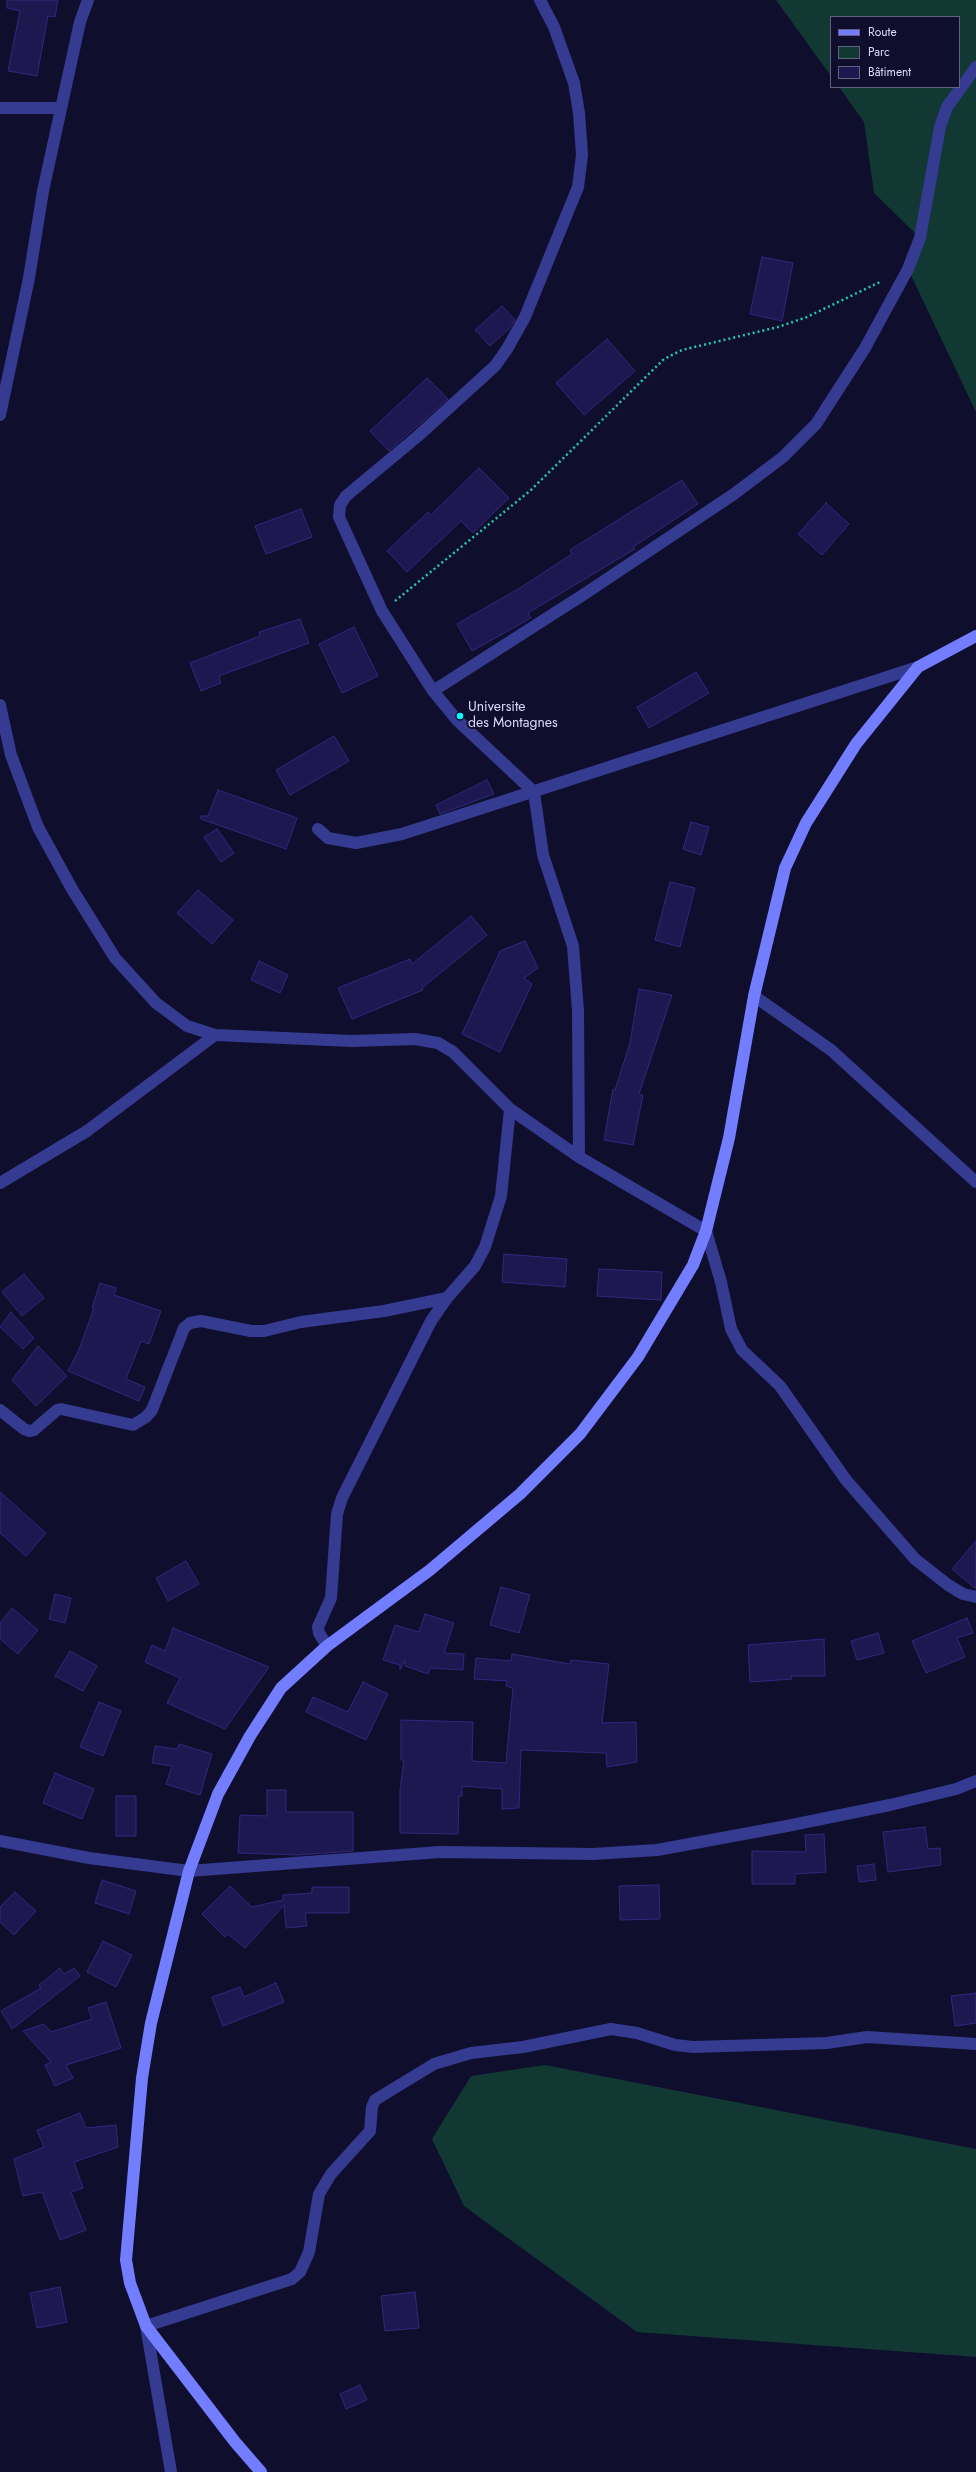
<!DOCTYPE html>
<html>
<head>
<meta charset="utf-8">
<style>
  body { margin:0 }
  #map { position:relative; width:976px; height:2472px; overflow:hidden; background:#100e2d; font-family:Jost,sans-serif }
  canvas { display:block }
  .legend { position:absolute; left:830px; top:16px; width:130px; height:72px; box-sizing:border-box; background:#100e2d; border:1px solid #616081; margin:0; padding:5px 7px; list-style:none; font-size:12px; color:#dbdbff }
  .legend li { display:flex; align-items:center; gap:8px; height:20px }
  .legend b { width:20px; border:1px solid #616081 }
</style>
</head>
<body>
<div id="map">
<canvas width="976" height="2472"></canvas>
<ul class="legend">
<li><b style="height:5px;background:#727dff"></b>Route</li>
<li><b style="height:11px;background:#113833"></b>Parc</li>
<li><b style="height:11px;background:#1e1851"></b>Bâtiment</li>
</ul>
</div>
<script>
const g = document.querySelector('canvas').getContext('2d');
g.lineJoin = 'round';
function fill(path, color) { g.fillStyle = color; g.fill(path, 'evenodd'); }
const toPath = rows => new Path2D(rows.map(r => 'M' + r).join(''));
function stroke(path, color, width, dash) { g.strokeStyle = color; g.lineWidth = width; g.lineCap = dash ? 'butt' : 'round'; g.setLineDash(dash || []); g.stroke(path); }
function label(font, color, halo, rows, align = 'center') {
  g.font = font + ' Jost,sans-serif'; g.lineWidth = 4; g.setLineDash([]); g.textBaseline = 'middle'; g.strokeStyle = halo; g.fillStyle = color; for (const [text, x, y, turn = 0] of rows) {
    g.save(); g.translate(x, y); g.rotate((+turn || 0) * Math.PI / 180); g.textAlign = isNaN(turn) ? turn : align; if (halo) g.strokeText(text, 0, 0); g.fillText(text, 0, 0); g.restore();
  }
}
fill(toPath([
  [776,0,976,0,976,412,908,269,920,238,874,193,864,122,839,87,959,87,959,17,831,17,831,76],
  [545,2065,976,2149,976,2357,637,2332,464,2206,432,2139,471,2076]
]), '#113833');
const building = toPath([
  [7,0,58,0,55,17,48,16,37,76,8,71,20,11,7,8,7,0],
  [762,257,793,263,782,321,750,314,762,257],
  [502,306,515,320,510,328,490,346,475,330,502,306],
  [607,339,635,371,584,415,556,383,607,339],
  [427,378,448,399,389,451,370,431,427,378],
  [479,468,509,498,473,533,461,521,407,572,387,551,428,512,431,515,479,468],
  [682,480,698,504,633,547,635,549,528,613,531,618,472,651,457,624,520,588,572,554,570,550,682,480],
  [826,503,849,524,822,555,798,534,826,503],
  [301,509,312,537,266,554,255,526,301,509],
  [300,619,309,643,219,676,221,683,201,691,190,663,260,636,259,632,300,619],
  [354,627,378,676,342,693,319,644,354,627],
  [696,672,709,693,649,728,637,707,696,672],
  [334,736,349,761,290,795,276,770,334,736],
  [487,780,494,794,440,814,436,805,487,780],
  [218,790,297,818,286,849,201,819,201,816,208,816,218,790],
  [691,822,709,827,701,855,683,849,691,822],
  [217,829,234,853,221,862,204,837,217,829],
  [670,882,695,888,680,947,655,940,670,882],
  [198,890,233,920,212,944,177,913,198,890],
  [471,916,487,935,422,988,423,990,352,1019,338,988,410,959,412,964,471,916],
  [525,941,538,968,524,978,532,984,500,1052,462,1034,500,951,525,941],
  [259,961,288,975,280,993,251,980,259,961],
  [639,989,672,995,639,1094,643,1095,633,1145,604,1140,613,1089,615,1090,630,1043,639,989],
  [504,1254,567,1259,565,1287,502,1282,504,1254],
  [599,1269,662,1272,661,1300,597,1296,599,1269],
  [24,1274,44,1298,22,1316,2,1292,24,1274],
  [100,1283,116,1288,114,1295,161,1311,149,1344,141,1341,126,1379,145,1387,139,1401,68,1371,78,1352,94,1308,92,1308,100,1283],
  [11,1312,34,1338,23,1349,0,1327,11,1312],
  [38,1346,67,1376,36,1406,12,1380,38,1346],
  [0,1492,46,1533,26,1556,0,1533,0,1492],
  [976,1541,976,1589,952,1569,976,1541],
  [186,1561,199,1584,168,1601,156,1578,186,1561],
  [501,1587,530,1595,519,1633,490,1625,501,1587],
  [55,1594,71,1598,65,1623,49,1619,55,1594],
  [12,1608,38,1630,18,1654,0,1639,0,1623,12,1608],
  [425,1614,454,1623,444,1653,464,1654,463,1670,430,1668,428,1674,405,1666,405,1660,400,1670,400,1665,383,1660,395,1625,419,1632,425,1614],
  [967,1618,973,1633,957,1638,965,1657,926,1673,912,1641,967,1618],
  [173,1628,269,1667,225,1729,167,1703,180,1678,145,1662,152,1645,165,1651,173,1628],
  [878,1633,884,1653,857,1660,851,1641,878,1633],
  [824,1639,825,1676,791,1676,792,1679,750,1682,748,1645,824,1639],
  [70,1651,97,1666,83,1691,55,1676,70,1651],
  [512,1654,570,1664,571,1660,609,1664,602,1723,636,1722,637,1762,607,1767,606,1753,521,1750,519,1808,502,1809,502,1789,462,1786,462,1796,459,1796,458,1834,400,1833,400,1790,404,1760,401,1760,401,1720,473,1722,472,1761,506,1763,513,1688,506,1686,507,1681,474,1679,476,1658,511,1661,512,1654],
  [363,1682,388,1694,366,1740,306,1712,313,1697,348,1712,363,1682],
  [99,1702,121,1711,103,1756,80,1747,99,1702],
  [179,1744,212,1754,200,1795,166,1784,172,1766,152,1763,155,1746,177,1749,179,1744],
  [55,1773,94,1789,82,1819,43,1803,55,1773],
  [267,1790,286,1790,286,1812,353,1812,353,1851,297,1855,238,1853,240,1815,267,1816,267,1790],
  [116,1796,136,1796,136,1836,116,1836,116,1796],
  [925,1827,928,1849,940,1848,941,1865,888,1872,883,1832,925,1827],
  [824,1834,826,1872,795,1874,795,1884,752,1884,752,1851,806,1852,805,1835,824,1834],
  [874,1864,876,1880,859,1882,857,1866,874,1864],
  [102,1880,136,1891,129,1914,95,1903,102,1880],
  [659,1885,660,1919,620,1920,619,1886,659,1885],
  [230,1886,252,1907,283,1900,283,1895,312,1893,312,1887,349,1887,349,1913,305,1913,307,1926,286,1928,284,1905,245,1948,228,1934,225,1937,202,1914,230,1886],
  [15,1892,36,1911,14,1935,0,1922,0,1907,15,1892],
  [103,1941,132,1955,116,1987,87,1972,103,1941],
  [60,1968,64,1974,74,1968,80,1976,12,2029,1,2011,41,1988,39,1985,60,1968],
  [276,1983,284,2002,223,2026,212,1997,240,1987,244,1997,276,1983],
  [976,1993,976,2023,955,2026,951,1996,976,1993],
  [106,2002,121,2048,66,2065,73,2078,55,2086,45,2065,51,2062,23,2031,44,2024,51,2032,92,2019,88,2008,106,2002],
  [80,2113,86,2128,116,2125,118,2147,74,2162,83,2188,71,2192,86,2230,60,2240,42,2192,23,2196,14,2159,44,2147,37,2130,80,2113],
  [60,2287,67,2322,37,2328,30,2293,60,2287],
  [415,2292,419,2328,385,2331,381,2296,415,2292],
  [360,2385,367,2400,346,2409,340,2394,360,2385]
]);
fill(building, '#1e1851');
stroke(building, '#30287f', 1);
stroke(toPath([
  [395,601,531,490,664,359,682,350,778,327,807,317,882,281]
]), '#22cbaf', 2.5, [2, 3]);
stroke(toPath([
  [540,0,554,27,574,83,579,113,582,155,578,187,525,317,507,349,495,366,418,436,346,496,340,505,339,517,382,611,433,691,457,720,534,792,543,855,573,946,578,1011,579,1157],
  [0,108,60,108],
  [0,415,29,278,43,191,80,22,88,0],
  [433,691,586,593,734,494,783,457,816,424,865,348,908,269,920,238,940,127,947,107,976,67],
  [0,705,11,755,38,827,72,889,115,958,156,1003,187,1026,215,1035,352,1041,415,1039,438,1043,453,1052,510,1109,579,1157,706,1231,721,1282,731,1329,742,1350,780,1386,846,1480,915,1559,948,1585,963,1594,976,1597],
  [318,829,328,838,356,843,402,834,918,667],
  [754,996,831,1050,976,1182],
  [0,1183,87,1131,215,1035],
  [0,1410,24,1429,29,1431,34,1430,57,1410,61,1409,133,1425,146,1417,152,1410,184,1328,190,1323,201,1321,251,1331,264,1331,301,1322,384,1311,447,1298],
  [327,1646,319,1633,318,1627,331,1598,337,1514,342,1498,431,1321,447,1298,475,1266,485,1247,501,1196,510,1109],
  [0,1841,89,1858,189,1871,440,1852,593,1854,657,1850,787,1826,890,1805,956,1789,976,1781],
  [171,2472,146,2326,292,2279,300,2272,309,2252,319,2194,331,2174,370,2131,372,2107,375,2100,434,2064,471,2053,523,2047,611,2029,637,2033,675,2045,693,2047,827,2043,867,2037,976,2044]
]), '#343b91', 12);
stroke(toPath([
  [261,2472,235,2442,146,2326,130,2283,126,2260,142,2078,151,2023,189,1871,218,1794,250,1736,281,1688,327,1646,430,1570,520,1494,580,1434,638,1357,693,1265,706,1231,729,1138,754,996,785,868,806,823,856,744,918,667,976,636]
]), '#727dff', 12);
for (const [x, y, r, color] of [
  [460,716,4,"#07fffd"]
]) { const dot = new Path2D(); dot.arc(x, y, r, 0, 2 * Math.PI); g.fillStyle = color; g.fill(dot); stroke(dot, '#100e2d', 1.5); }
label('14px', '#dbdbff', '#100e2d', [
  ["Universite",468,708],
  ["des Montagnes",468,724]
], 'left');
</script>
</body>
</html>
